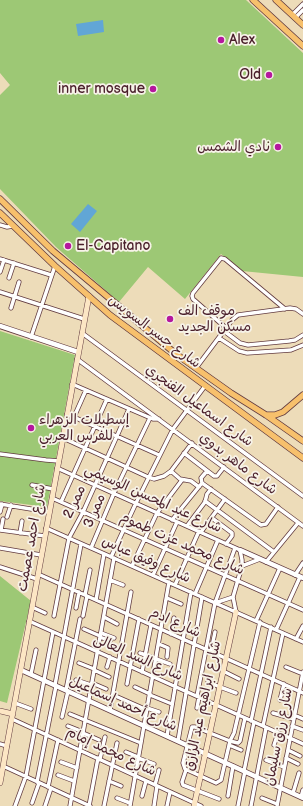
<!DOCTYPE html>
<html>
<head>
<meta charset="utf-8">
<style>
  body { margin:0 }
  canvas { display:block; background:#eddcb9 }
</style>
</head>
<body>
<canvas width="303" height="806"></canvas>
<script>
const g = document.querySelector('canvas').getContext('2d');
g.lineJoin = 'round';
function fill(path, color) { g.fillStyle = color; g.fill(path, 'evenodd'); }
const toPath = rows => new Path2D(rows.map(r => 'M' + r).join(''));
function stroke(path, color, width, dash) { g.strokeStyle = color; g.lineWidth = width; g.lineCap = dash ? 'butt' : 'round'; g.setLineDash(dash || []); g.stroke(path); }
function label(font, color, halo, rows, align = 'center') {
  g.font = font + ' "Balsamiq Sans","Playpen Sans Arabic",sans-serif'; g.lineWidth = 3.5; g.setLineDash([]); g.textBaseline = 'middle'; g.strokeStyle = halo; g.fillStyle = color; for (const [text, x, y, turn = 0] of rows) {
    g.save(); g.translate(x, y); g.rotate((+turn || 0) * Math.PI / 180); g.textAlign = isNaN(turn) ? turn : align; if (halo) g.strokeText(text, 0, 0); g.fillText(text, 0, 0); g.restore();
  }
}
fill(toPath([
  [0,0,246,0,303,53,303,277,242,271,221,254,185,299,148,267,119,302,56,247,0,189,0,95,10,85,0,73],
  [0,331,75,355,47,507,0,501],
  [0,576,31,601,7,703,0,701]
]), '#9dc875');
fill(toPath([
  [103,20,104,32,78,36,76,24],
  [88,204,97,211,80,232,71,224]
]), '#61a6d6');
const minor = toPath([
  [292,15,303,4],
  [295,18,303,10],
  [0,225,7,227,13,226],
  [0,259,51,275],
  [0,272,4,260],
  [9,278,14,263],
  [0,292,84,319],
  [11,308,19,282],
  [226,328,193,299,192,296,193,293,221,258,225,259,285,309],
  [224,331,240,343,248,345,289,341,295,340,303,335],
  [82,333,303,496],
  [31,337,55,266],
  [219,338,239,351,247,353,291,350,303,345],
  [77,359,303,526],
  [196,368,232,320,238,315,290,308,296,309,303,314],
  [72,384,153,419,159,419],
  [67,414,159,455],
  [74,417,86,390],
  [63,438,148,477,154,479,164,476,171,471,192,443],
  [184,453,214,476,217,476,224,467],
  [0,454,46,460,59,461],
  [57,468,240,550,242,560,242,566,233,597,236,612],
  [171,471,180,479,191,481,199,487],
  [207,471,201,478,202,483,261,525,266,524,278,507],
  [32,485,53,489],
  [52,498,303,610],
  [205,501,274,552],
  [61,502,107,399],
  [0,504,49,512],
  [0,512,2,504],
  [7,517,11,505],
  [212,518,232,533,232,536,226,544],
  [172,520,202,483],
  [187,526,205,502,207,494,211,489],
  [46,528,303,642],
  [0,530,45,536],
  [1,530,3,519],
  [201,532,225,499],
  [20,533,22,521],
  [0,548,41,555],
  [91,548,114,493,150,418],
  [111,557,136,503,173,429,205,386],
  [266,562,298,523],
  [132,566,157,513,182,480],
  [242,566,260,559],
  [0,567,37,579],
  [38,574,303,693],
  [153,575,177,522],
  [295,575,303,563],
  [110,580,123,585],
  [175,585,199,531],
  [195,594,218,540],
  [85,595,90,570],
  [167,598,181,604],
  [96,600,104,554],
  [215,603,233,597],
  [32,607,45,613],
  [76,608,79,592],
  [54,616,69,538,83,512,129,409],
  [83,616,87,596],
  [104,617,117,624],
  [29,621,303,744],
  [256,621,280,568],
  [84,629,100,636],
  [276,630,300,577],
  [101,633,114,638],
  [171,634,174,618],
  [100,637,110,641],
  [296,639,303,626],
  [159,644,168,648,167,657],
  [211,651,215,632],
  [140,653,170,664],
  [79,663,94,669],
  [107,667,110,657],
  [286,667,303,674],
  [94,670,109,677],
  [223,671,239,679],
  [142,672,151,625],
  [31,674,36,650],
  [76,680,91,685],
  [208,682,220,687],
  [92,683,106,689],
  [127,684,139,619],
  [55,685,81,544],
  [135,687,150,694],
  [220,687,236,693],
  [66,690,80,619],
  [113,695,147,710],
  [150,695,172,704],
  [197,696,215,603,235,548],
  [280,700,284,684],
  [15,703,31,709],
  [147,708,159,712],
  [197,708,199,697],
  [110,710,131,592],
  [273,713,294,719],
  [70,714,141,743],
  [294,715,303,719],
  [62,717,68,691],
  [245,718,240,741,238,743,230,741,195,727,192,727,183,763,185,769,216,783,221,780,230,741,234,733,260,622],
  [12,719,201,806],
  [251,721,271,627],
  [68,726,83,732],
  [263,726,283,633],
  [292,726,303,730],
  [83,733,99,740],
  [167,736,191,592],
  [178,741,202,597],
  [0,744,7,746],
  [229,745,241,750],
  [274,745,278,733],
  [288,750,300,756],
  [126,752,138,757],
  [138,758,154,764],
  [286,758,298,764],
  [100,759,105,737],
  [266,760,284,767],
  [61,762,77,768],
  [3,766,90,806],
  [186,770,182,782,183,785,219,799],
  [244,771,254,722],
  [58,775,74,781],
  [109,781,121,786],
  [37,782,56,686],
  [155,785,159,770],
  [48,787,58,740],
  [293,793,299,773],
  [142,796,146,781],
  [228,796,233,766],
  [301,797,303,790],
  [117,798,130,803],
  [262,798,277,804],
  [32,803,39,783],
  [15,806,26,776,53,632],
  [45,806,51,788],
  [70,806,114,558],
  [89,806,98,758],
  [104,806,117,743],
  [130,806,169,582],
  [154,806,157,786],
  [167,806,170,792],
  [238,806,245,771],
  [251,806,266,728],
  [277,806,303,672]
]);
const tertiary = toPath([
  [0,326,78,352],
  [240,550,303,578],
  [21,670,303,798]
]);
const secondary = toPath([
  [0,711,13,714],
  [0,783,89,296],
  [194,806,236,612]
]);
const primary = toPath([
  [253,0,303,46],
  [276,0,303,25],
  [0,199,53,251,176,354,231,393,266,415,303,441],
  [0,213,55,266,110,315,303,458],
  [266,415,275,415,283,412,303,395]
]);
stroke(minor, '#623b40', 5);
stroke(tertiary, '#623b40', 6);
stroke(secondary, '#623b40', 6);
stroke(primary, '#623b40', 7);
stroke(minor, '#fff', 3.5);
stroke(tertiary, '#fff', 4.5);
stroke(secondary, '#fce6c4', 5);
stroke(primary, '#f7c06c', 5.5);
for (const [x, y, r, color] of [
  [221,40,4,"#b5179e"],
  [269,75,4,"#b5179e"],
  [153,89,4,"#b5179e"],
  [278,147,4,"#b5179e"],
  [68,246,4,"#b5179e"],
  [170,319,4,"#b5179e"],
  [31,428,4,"#b5179e"]
]) { const dot = new Path2D(); dot.arc(x, y, r, 0, 2 * Math.PI); g.fillStyle = color; g.fill(dot); stroke(dot, '#f7f3e8', 1.5); }
label('14px', '#4a1f2b', '#f7f3e8', [
  ["Alex",229,40],
  ["Old",261,75,"right"],
  ["inner mosque",145,89,"right"],
  ["نادي الشمس",270,147,"right"],
  ["El-Capitano",76,246],
  ["موقف الف",178,311],
  ["مسكن الجديد",178,327],
  ["إسطبلات الزهراء",39,420],
  ["للفرس العربي",39,436]
], 'left');
label('14px', '#4a1f2b', '#f7f3e8', [
  ["شارع جسر السويس",154,332,37],
  ["شارع اسماعيل الفنجري",199,406,36],
  ["شارع ماهر بدوي",238,464,37],
  ["شارع عبد المحسن الوسيمي",153,499,24],
  ["ممر 2",75,502,-65],
  ["ممر 3",95,511,-67],
  ["شارع احمد عصمت",32,538,-80],
  ["شارع محمد عزت طموم",182,544,24],
  ["شارع وفيق عباس",146,560,24],
  ["شارع ادم",175,623,24],
  ["شارع السد العالى",138,658,24],
  ["شارع أحمد إسماعيل",123,704,24],
  ["شارع ابراهيم عبد الرازق",203,706,-78],
  ["شارع رزق سليمان",279,737,-79],
  ["شارع محمد إمام",111,752,25]
]);
</script>
</body>
</html>
